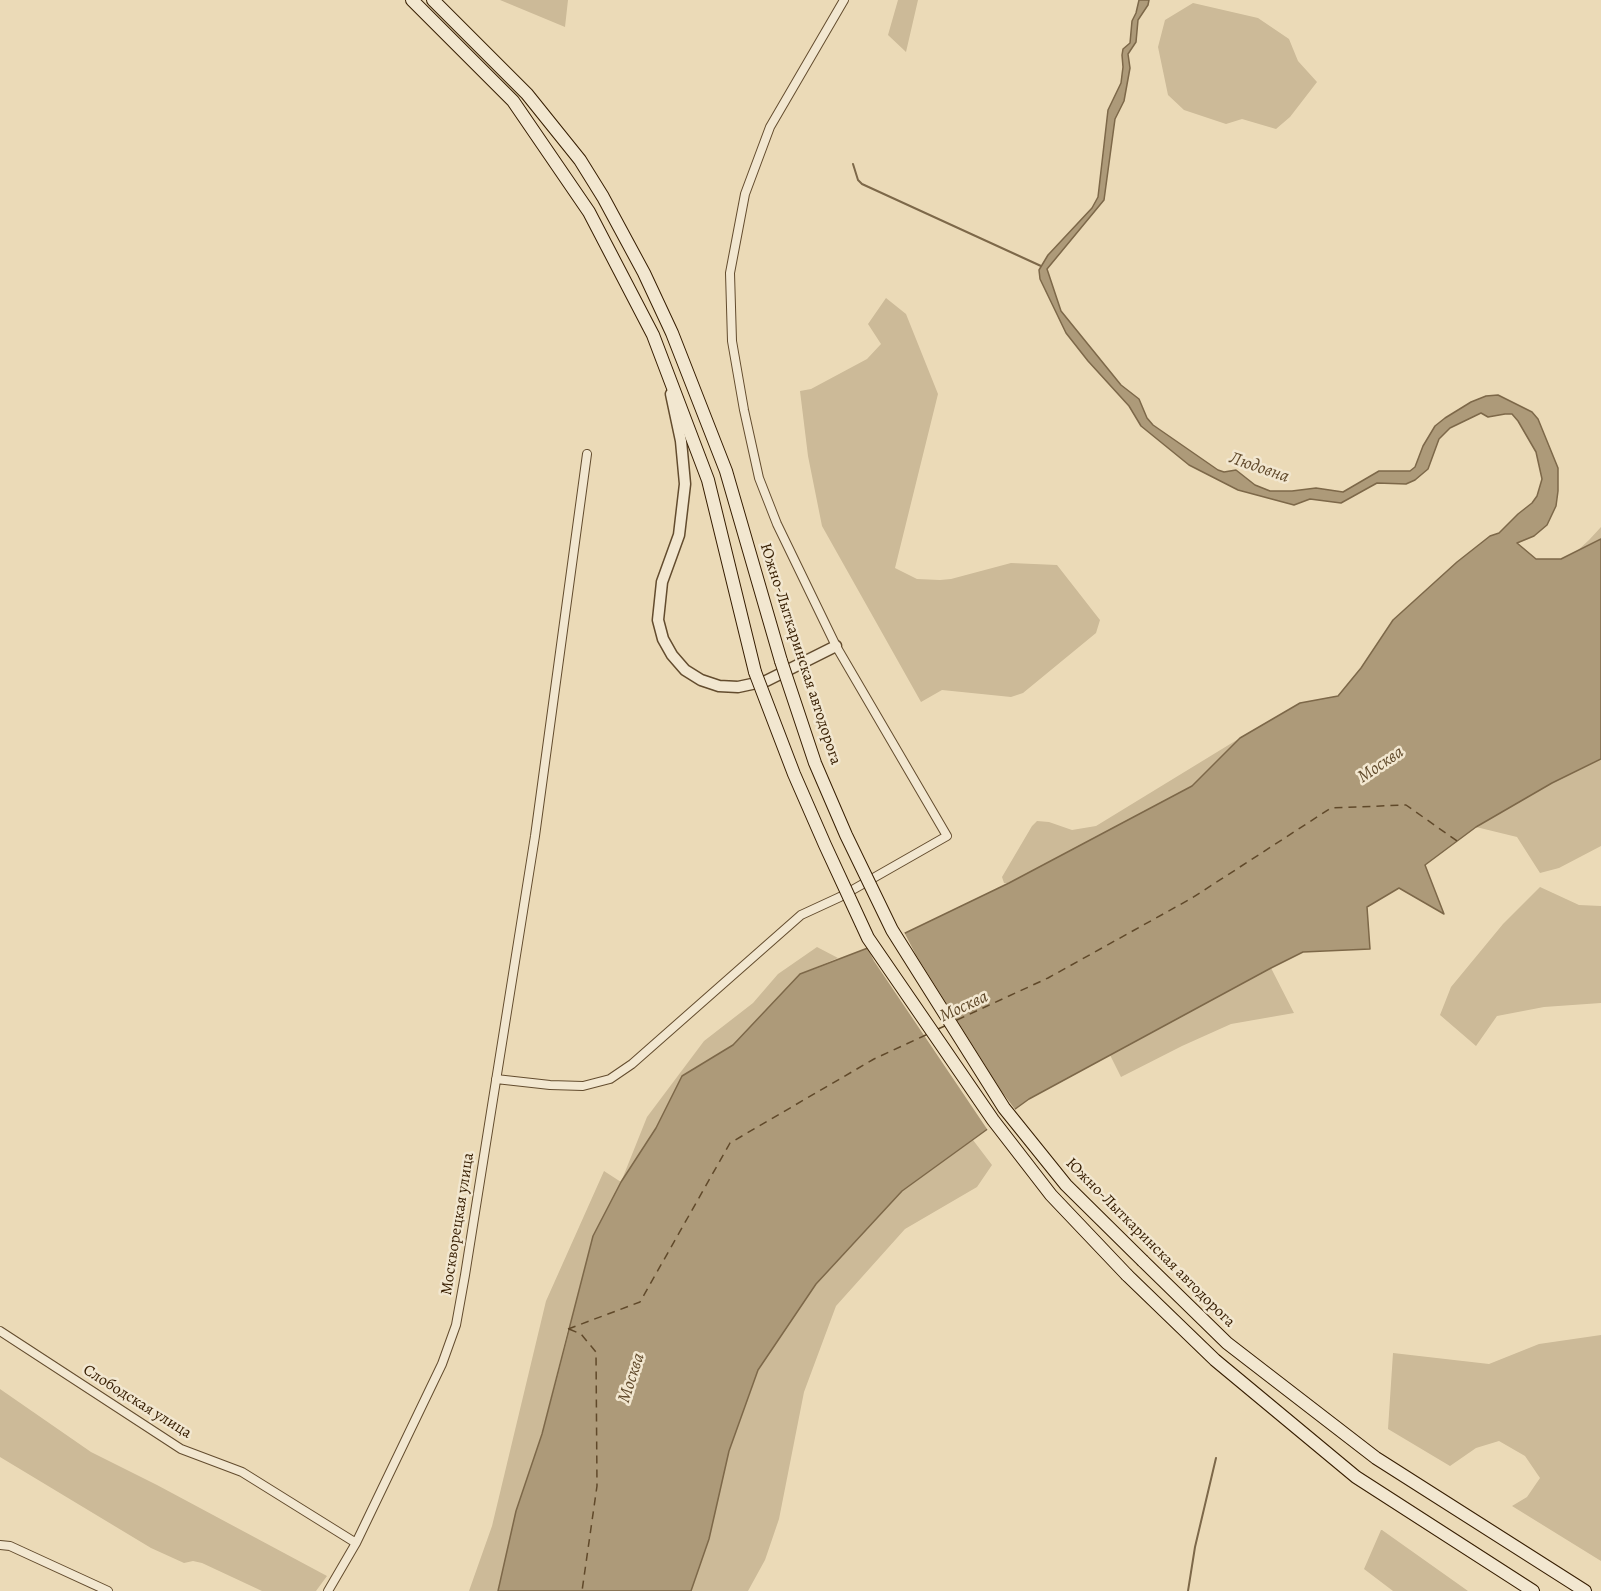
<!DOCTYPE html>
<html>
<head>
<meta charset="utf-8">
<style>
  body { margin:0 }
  canvas { display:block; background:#ebdab7 }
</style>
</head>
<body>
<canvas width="1601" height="1591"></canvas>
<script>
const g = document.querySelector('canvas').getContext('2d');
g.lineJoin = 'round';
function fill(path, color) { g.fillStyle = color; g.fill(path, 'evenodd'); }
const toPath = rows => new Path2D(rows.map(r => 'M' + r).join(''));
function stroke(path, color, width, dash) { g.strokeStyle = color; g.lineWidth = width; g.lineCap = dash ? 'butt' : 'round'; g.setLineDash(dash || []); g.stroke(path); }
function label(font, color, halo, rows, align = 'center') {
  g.font = font + ' Alegreya,serif'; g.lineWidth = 5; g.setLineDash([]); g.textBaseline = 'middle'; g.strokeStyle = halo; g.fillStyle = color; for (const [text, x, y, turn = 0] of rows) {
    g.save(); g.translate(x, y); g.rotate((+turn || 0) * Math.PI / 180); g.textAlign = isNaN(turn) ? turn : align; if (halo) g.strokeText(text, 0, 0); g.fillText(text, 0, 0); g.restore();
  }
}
fill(toPath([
  [500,0,568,0,565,27],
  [898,0,918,0,906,52,888,35],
  [1193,3,1258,18,1289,39,1298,61,1317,82,1290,117,1276,129,1242,119,1226,124,1184,110,1168,95,1158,47,1165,20],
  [886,298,906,314,938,394,895,568,917,579,940,580,951,579,1011,563,1057,565,1100,620,1096,633,1023,693,1011,697,942,690,921,702,822,526,808,456,800,391,811,389,867,359,881,344,868,324],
  [1601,527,1601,539,1576,552,1589,540],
  [1240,738,1192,786,1009,883,1004,883,1002,877,1032,826,1037,821,1049,822,1072,830,1096,826],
  [1601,759,1601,846,1559,868,1540,873,1517,837,1476,827,1552,783],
  [1540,887,1579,905,1601,906,1601,1003,1544,1007,1497,1016,1476,1046,1440,1015,1451,987,1503,924],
  [817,947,838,958,800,974,733,1045,682,1076,656,1128,568,1329,542,1434,516,1511,498,1591,469,1591,492,1526,546,1301,604,1171,621,1182,647,1117,704,1041,753,1003,778,974],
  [1271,968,1294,1013,1231,1024,1182,1046,1121,1077,1110,1055],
  [973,1140,992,1165,977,1187,905,1229,836,1306,804,1392,779,1519,765,1560,748,1591,691,1591,709,1539,729,1451,758,1370,816,1284,902,1191],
  [1601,1335,1601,1561,1512,1506,1527,1497,1540,1478,1525,1456,1499,1441,1476,1448,1450,1466,1388,1429,1393,1353,1489,1364,1539,1344],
  [0,1389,91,1452,157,1485,327,1576,316,1591,262,1591,202,1563,193,1561,184,1563,151,1548,0,1457],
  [1381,1530,1382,1530,1468,1591,1393,1591,1364,1569]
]), '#ccba98');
const water = toPath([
  [1139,0,1149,0,1148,5,1138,20,1136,42,1128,54,1130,68,1124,101,1115,119,1104,200,1047,269,1061,311,1121,385,1139,399,1147,418,1153,425,1218,470,1224,472,1236,470,1255,485,1270,491,1292,491,1316,488,1343,492,1379,471,1410,471,1415,467,1423,446,1435,426,1445,418,1471,402,1486,396,1498,395,1532,412,1538,419,1558,468,1558,491,1556,506,1547,525,1534,536,1517,543,1536,559,1561,559,1601,539,1601,759,1552,783,1476,827,1425,865,1444,914,1399,888,1367,907,1370,949,1303,952,1271,968,1029,1099,902,1191,816,1284,758,1370,729,1451,709,1539,691,1591,498,1591,516,1511,542,1434,593,1236,621,1182,656,1128,682,1076,733,1045,800,974,899,936,1009,883,1192,786,1240,738,1300,703,1338,696,1361,668,1393,620,1457,562,1490,536,1499,533,1518,514,1532,503,1537,496,1542,479,1536,452,1518,421,1512,414,1505,414,1488,417,1481,413,1450,428,1439,439,1428,469,1415,480,1406,484,1377,483,1341,503,1310,499,1294,505,1238,490,1189,465,1141,426,1129,406,1088,361,1066,333,1040,279,1039,270,1048,255,1092,208,1098,197,1108,110,1121,83,1123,67,1122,55,1123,49,1130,43,1132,21,1136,13,1139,0]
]);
fill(water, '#ad9a79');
stroke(water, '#7d6849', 1.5);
fill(toPath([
  [903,930,916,955,1002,1092,1017,1112,989,1132,874,961,866,945]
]), '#ebdab7');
stroke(toPath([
  [853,164,858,180,862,184,1041,266],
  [1188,1591,1195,1547,1216,1458]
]), '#7d6849', 2);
stroke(toPath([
  [957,1020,1048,978,1192,898,1331,808,1406,805,1457,841],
  [938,1029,947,1025],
  [568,1329,640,1302,730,1143,874,1059,928,1034],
  [569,1329,581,1334,596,1352,597,1486,582,1591]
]), '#60492a', 1.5, [8, 6]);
const minor = toPath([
  [496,1079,550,1085,583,1086,610,1079,632,1064,801,915,840,897,947,836,836,646,777,524,759,478,744,410,732,341,730,273,745,194,770,127,844,0],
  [0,1331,181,1449,242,1472,356,1543],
  [0,1545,10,1546,108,1591],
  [328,1591,356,1543,442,1364,456,1325,465,1275,535,836,587,454]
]);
const tertiary = toPath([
  [671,394,681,441,685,484,679,535,662,582,658,620,663,639,672,655,685,670,701,680,719,686,738,687,766,681,836,646]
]);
const secondary = toPath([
  [412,0,513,101,589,212,653,335,708,480,755,672],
  [433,0,527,94,580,160,603,197,644,273,672,333,726,471,781,661],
  [1143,1261,1227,1343,1376,1458,1585,1591],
  [1127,1275,1215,1360,1356,1477,1533,1591]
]);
stroke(minor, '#634c2e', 10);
stroke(tertiary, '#634c2e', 13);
stroke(secondary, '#361d00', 14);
stroke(minor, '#f2e7d0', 8);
stroke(tertiary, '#f2e7d0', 10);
stroke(secondary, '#f2e7d0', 12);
const secondaryBridge = toPath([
  [781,661,815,763,846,835,892,930,1004,1108,1066,1185,1143,1261],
  [755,672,794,774,825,845,868,938,993,1120,1051,1195,1127,1275]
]);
stroke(secondaryBridge, '#361d00', 14, []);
stroke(secondaryBridge, '#f2e7d0', 12);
label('16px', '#361d00', '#f2e7d0', [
  ["Южно-Лыткаринская автодорога",800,654,72],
  ["Москворецкая улица",458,1224,-81],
  ["Южно-Лыткаринская автодорога",1150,1243,45],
  ["Слободская улица",137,1402,32]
]);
label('italic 18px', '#60492a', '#f2e7d0', [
  ["Людовна",1259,468,19],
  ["Москва",1381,765,-34],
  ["Москва",964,1007,-25],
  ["Москва",632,1378,-72]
]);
</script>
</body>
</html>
